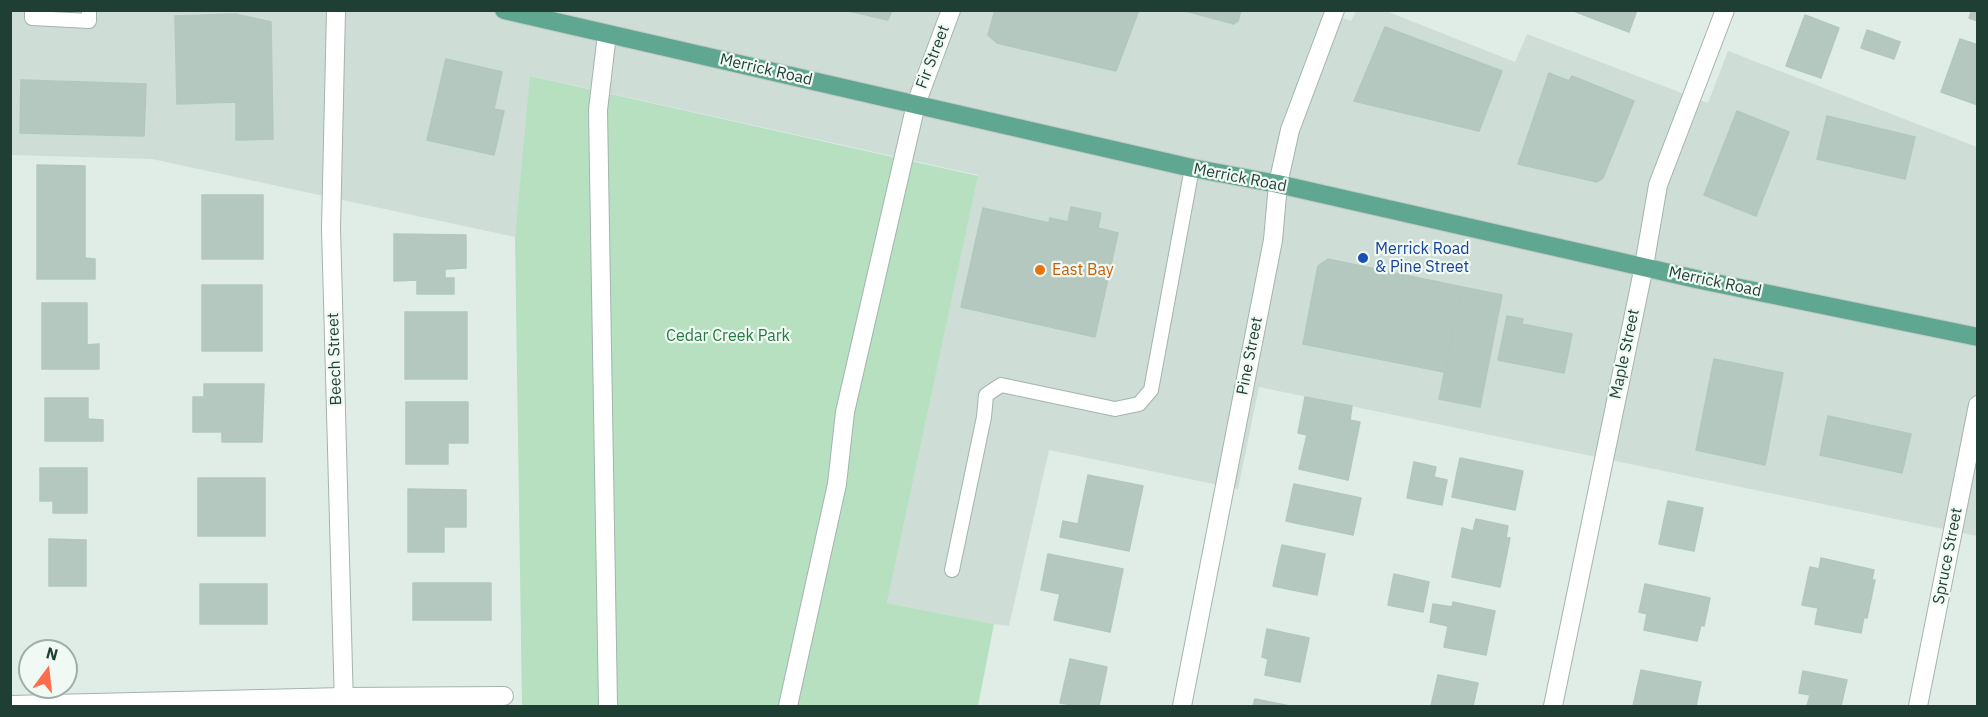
<!DOCTYPE html>
<html>
<head>
<meta charset="utf-8">
<style>
  body { margin:0 }
  #map { position:relative; width:1988px; height:717px; overflow:hidden; background:#e0ede6; font-family:"IBM Plex Sans",sans-serif }
  canvas { display:block }
  .frame { position:absolute; inset:0; border:12px solid #1f3f35; pointer-events:none }
  .north { position:absolute; left:18px; top:639px; width:60px; height:60px; box-sizing:border-box; background:#f1f9f4; border:2px solid #9dafa8; border-radius:50%; rotate:15deg; font-size:16px; font-weight:700; line-height:24px; text-align:center; color:#1f3f35 }
  .north::after { content:''; display:block; margin:auto; width:21px; height:27px; background:#ff6e4c; clip-path:polygon(50% 0,100% 100%,50% 72%,0 100%) }
</style>
</head>
<body>
<div id="map">
<canvas width="1988" height="717"></canvas>
<div class="frame"></div>
<div class="north">N</div>
</div>
<script>
const g = document.querySelector('canvas').getContext('2d');
g.lineJoin = 'round';
function fill(path, color) { g.fillStyle = color; g.fill(path, 'evenodd'); }
const toPath = rows => new Path2D(rows.map(r => 'M' + r).join(''));
function stroke(path, color, width, dash) { g.strokeStyle = color; g.lineWidth = width; g.lineCap = dash ? 'butt' : 'round'; g.setLineDash(dash || []); g.stroke(path); }
function label(font, color, halo, rows, align = 'center') {
  g.font = font + ' "IBM Plex Sans",sans-serif'; g.lineWidth = 4.5; g.setLineDash([]); g.textBaseline = 'middle'; g.strokeStyle = halo; g.fillStyle = color; for (const [text, x, y, turn = 0] of rows) {
    g.save(); g.translate(x, y); g.rotate((+turn || 0) * Math.PI / 180); g.textAlign = isNaN(turn) ? turn : align; if (halo) g.strokeText(text, 0, 0); g.fillText(text, 0, 0); g.restore();
  }
}
fill(toPath([
  [1319,10,1351,21,1356,11,1386,11,1515,62,1527,34,1708,103,1728,51,1977,147,1977,536,1259,387,1238,489,1049,450,1009,626,994,624,887,603,978,175,531,76,515,237,152,159,11,155,11,11]
]), '#ceddd5');
fill(toPath([
  [530,76,978,176,887,603,994,624,978,706,522,706,515,237]
]), '#b6e0bf');
const building = toPath([
  [845,10,892,10,888,20,845,10],
  [995,10,999,11,1139,10,1116,71,997,43,988,35,995,10],
  [1182,10,1241,10,1238,21,1234,24,1182,10],
  [1577,10,1637,10,1629,32,1576,12,1577,10],
  [1972,10,1978,10,1978,21,1969,18,1972,10],
  [235,14,271,22,273,139,236,140,236,102,177,104,175,16,235,14],
  [1805,15,1839,28,1821,78,1786,66,1805,15],
  [1385,27,1502,71,1479,131,1354,101,1385,27],
  [1867,30,1900,42,1894,59,1861,48,1867,30],
  [1960,39,1978,45,1978,105,1941,92,1960,39],
  [446,59,502,72,494,109,504,111,494,155,427,140,446,59],
  [1549,73,1569,81,1572,76,1634,101,1603,178,1597,182,1518,164,1549,73],
  [21,80,146,84,144,136,20,133,21,80],
  [1737,111,1789,132,1756,216,1704,195,1737,111],
  [1827,116,1915,137,1905,179,1817,159,1827,116],
  [37,165,85,166,85,258,95,259,95,279,37,279,37,165],
  [202,195,263,195,263,259,202,259,202,195],
  [1071,207,1101,213,1098,228,1118,233,1095,337,961,307,983,208,1049,223,1050,218,1068,222,1071,207],
  [394,234,466,235,466,268,445,269,445,278,454,278,454,294,417,294,417,280,394,281,394,234],
  [1328,259,1462,287,1444,372,1303,344,1318,266,1328,259],
  [202,285,262,285,262,351,202,351,202,285],
  [1462,287,1502,295,1480,407,1439,399,1462,287],
  [42,303,87,303,87,345,99,344,99,369,42,369,42,303],
  [405,312,467,312,467,379,405,379,405,312],
  [1507,316,1523,319,1522,324,1572,334,1564,373,1498,360,1507,316],
  [1714,359,1783,373,1765,465,1696,450,1714,359],
  [204,384,264,384,262,442,222,442,222,432,193,432,193,397,204,397,204,384],
  [1305,397,1352,406,1350,420,1360,422,1348,480,1299,469,1307,435,1298,433,1305,397],
  [45,398,88,398,88,419,103,420,103,441,45,441,45,398],
  [406,402,468,402,468,443,448,443,448,464,406,464,406,402],
  [1828,416,1911,434,1902,473,1820,455,1828,416],
  [1460,458,1523,471,1515,510,1452,497,1460,458],
  [1414,462,1436,467,1434,477,1447,480,1442,505,1407,498,1414,462],
  [40,468,87,468,87,513,53,513,53,501,40,501,40,468],
  [1088,475,1143,486,1129,551,1060,537,1063,521,1078,524,1088,475],
  [198,478,265,478,265,536,198,536,198,478],
  [1294,484,1361,498,1353,535,1286,521,1294,484],
  [408,489,466,490,466,527,444,527,444,552,408,552,408,489],
  [1668,501,1703,508,1694,551,1659,544,1668,501],
  [1476,519,1508,526,1506,538,1510,538,1500,587,1452,577,1462,528,1473,531,1476,519],
  [49,539,86,540,86,586,49,586,49,539],
  [1282,545,1325,554,1317,595,1273,586,1282,545],
  [1048,554,1123,569,1110,632,1054,620,1060,594,1041,590,1048,554],
  [1821,558,1874,570,1872,580,1875,580,1867,618,1864,617,1861,633,1815,624,1818,608,1802,605,1810,567,1819,569,1821,558],
  [1394,574,1429,582,1423,612,1388,605,1394,574],
  [413,583,491,583,491,620,413,620,413,583],
  [200,584,267,584,267,624,200,624,200,584],
  [1645,584,1710,598,1704,626,1701,625,1697,641,1644,630,1647,614,1639,612,1645,584],
  [1453,602,1495,611,1486,655,1444,647,1448,626,1430,622,1433,604,1452,607,1453,602],
  [1267,629,1309,638,1300,682,1265,675,1268,659,1262,657,1267,629],
  [1070,659,1107,667,1099,706,1079,706,1060,703,1070,659],
  [1641,670,1701,682,1696,706,1633,706,1641,670],
  [1803,671,1847,680,1841,706,1807,706,1810,695,1799,693,1803,671],
  [1438,675,1478,683,1473,706,1431,706,1438,675],
  [1255,699,1290,706,1253,706,1255,699]
]);
fill(building, '#b5c8bf');
stroke(building, '#b2c7bd', 1.5);
const lane = toPath([
  [32,10,32,18,89,21,89,10],
  [952,570,984,417,986,395,1001,385,1115,409,1139,404,1151,390,1192,168]
]);
const street = toPath([
  [336,10,331,228,344,706],
  [607,34,598,110,608,706],
  [10,705,344,697,504,696],
  [788,706,837,484,845,412,916,104,951,10],
  [1182,706,1273,240,1278,184,1290,130,1335,10],
  [1553,706,1644,266,1658,185,1725,10],
  [1918,706,1978,405]
]);
const primary = toPath([
  [504,10,1192,168,1278,184,1696,279,1978,337]
]);
stroke(lane, '#a2b5ad', 16);
stroke(street, '#a2b5ad', 20);
stroke(primary, '#c0c9c6', 20);
stroke(lane, '#fff', 14);
stroke(street, '#fff', 18);
stroke(primary, '#60a791', 18);
for (const [x, y, r, color] of [
  [1363,258,6,"#1a4fb4"],
  [1040,270,6,"#e8710a"]
]) { const dot = new Path2D(); dot.arc(x, y, r, 0, 2 * Math.PI); g.fillStyle = color; g.fill(dot); stroke(dot, '#f1f9f4', 2); }
label('16px', '#1f3f35', '#f1f9f4', [
  ["Fir Street",933,57,-69],
  ["Merrick Road",766,70,13],
  ["Merrick Road",1240,178,11],
  ["Merrick Road",1715,282,12],
  ["Maple Street",1625,354,-78],
  ["Pine Street",1250,356,-79],
  ["Beech Street",335,359,-92],
  ["Spruce Street",1948,556,-79]
]);
label('16px', '#164399', '#f1f9f4', [
  ["Merrick Road",1375,249],
  ["& Pine Street",1375,267]
], 'left');
label('16px', '#c56008', '#f1f9f4', [
  ["East Bay",1052,270]
], 'left');
label('16px', '#257a41', '#f1f9f4', [
  ["Cedar Creek Park",728,336]
]);
</script>
</body>
</html>
